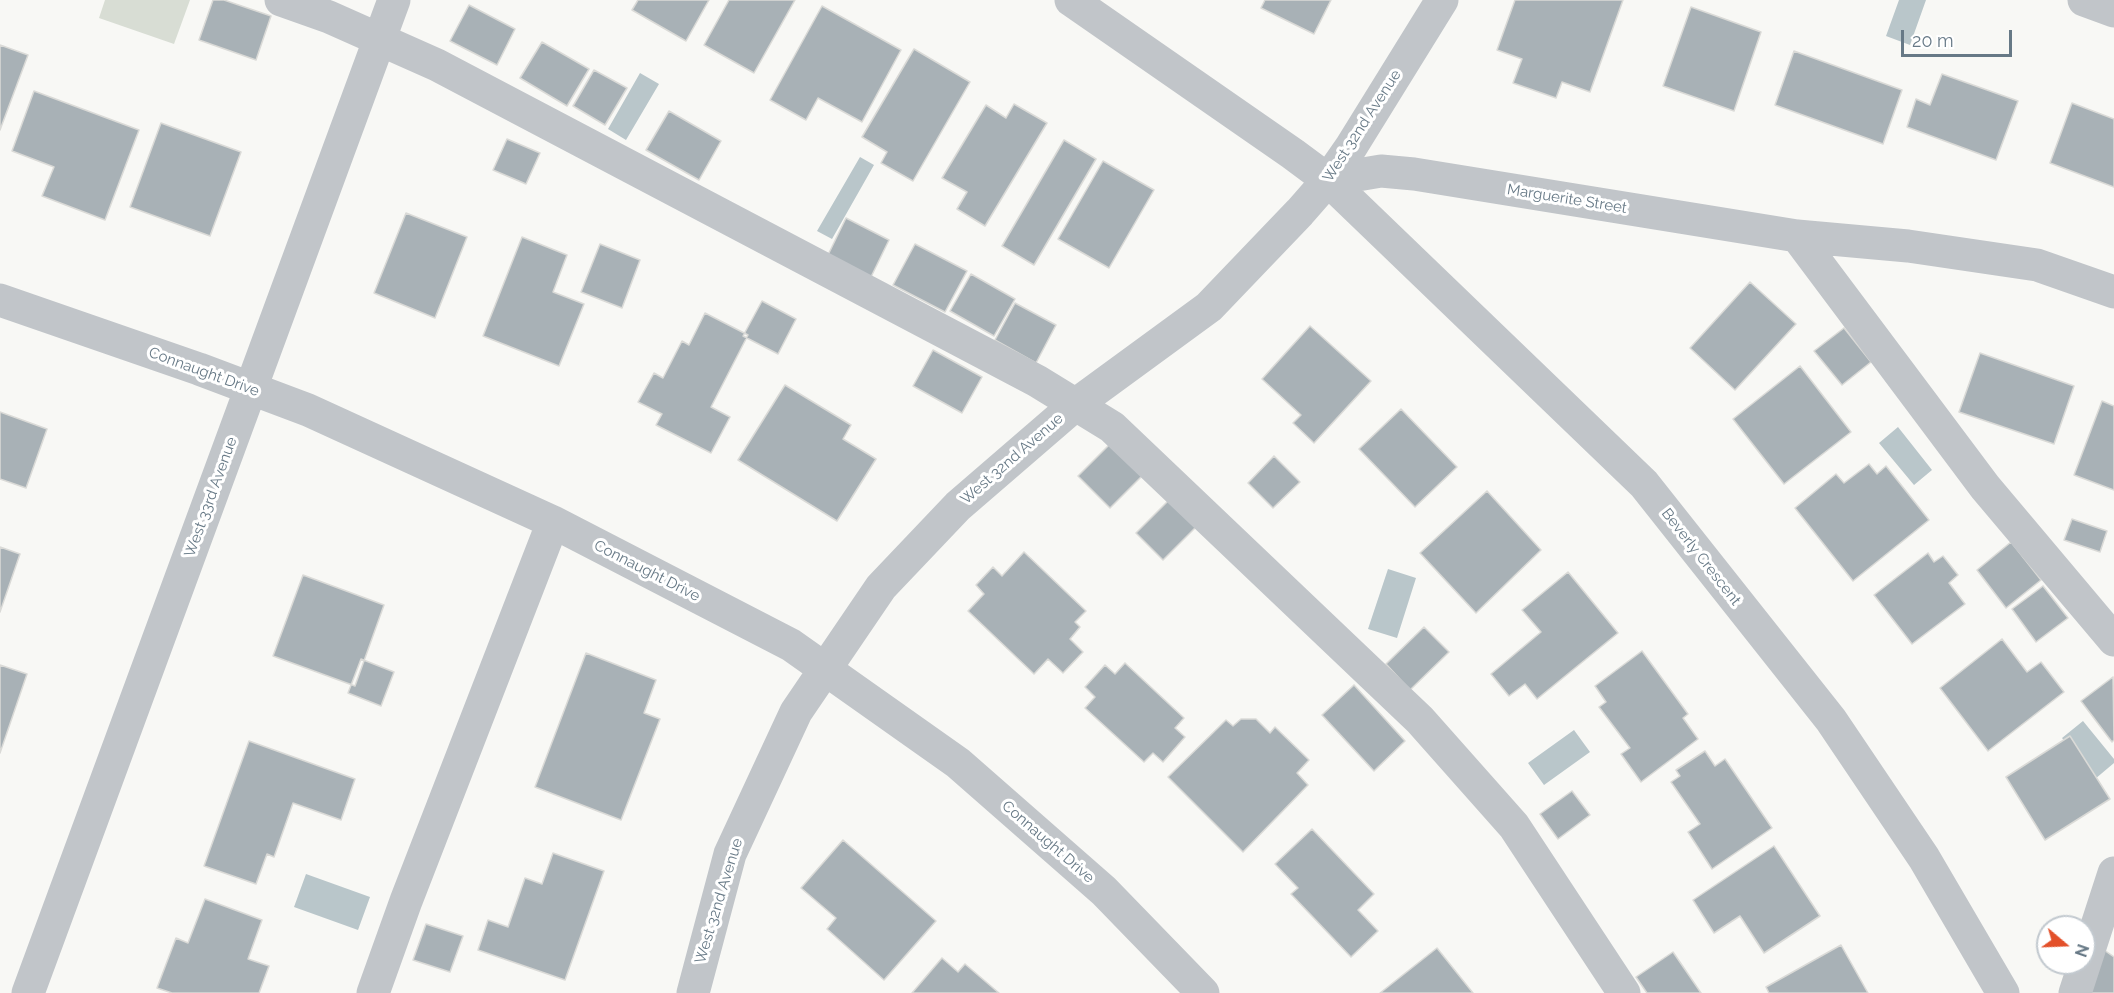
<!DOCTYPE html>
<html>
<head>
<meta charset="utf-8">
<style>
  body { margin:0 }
  #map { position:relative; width:2114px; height:993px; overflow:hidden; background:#f8f8f5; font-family:Raleway,sans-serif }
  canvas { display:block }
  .north { position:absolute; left:2036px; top:915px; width:60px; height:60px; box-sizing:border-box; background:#fff; border:2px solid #c2c9cf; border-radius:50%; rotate:109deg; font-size:16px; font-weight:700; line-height:24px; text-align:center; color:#677986 }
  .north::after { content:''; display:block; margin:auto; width:21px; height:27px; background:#e3502a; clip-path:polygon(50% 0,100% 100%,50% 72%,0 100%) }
  .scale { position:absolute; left:1901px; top:30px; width:111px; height:27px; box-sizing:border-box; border:3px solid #677986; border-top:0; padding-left:8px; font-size:18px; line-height:21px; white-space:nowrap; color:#677986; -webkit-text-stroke:4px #fff; paint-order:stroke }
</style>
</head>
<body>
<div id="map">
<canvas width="2114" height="993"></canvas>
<div class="north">N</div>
<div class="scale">20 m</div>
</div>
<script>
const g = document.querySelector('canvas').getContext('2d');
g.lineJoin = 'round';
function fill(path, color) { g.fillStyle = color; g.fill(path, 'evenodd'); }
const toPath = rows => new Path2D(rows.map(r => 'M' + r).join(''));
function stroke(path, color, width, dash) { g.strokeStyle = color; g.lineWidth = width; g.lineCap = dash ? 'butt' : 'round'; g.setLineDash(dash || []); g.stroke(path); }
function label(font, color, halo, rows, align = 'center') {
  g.font = font + ' Raleway,sans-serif'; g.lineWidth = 6; g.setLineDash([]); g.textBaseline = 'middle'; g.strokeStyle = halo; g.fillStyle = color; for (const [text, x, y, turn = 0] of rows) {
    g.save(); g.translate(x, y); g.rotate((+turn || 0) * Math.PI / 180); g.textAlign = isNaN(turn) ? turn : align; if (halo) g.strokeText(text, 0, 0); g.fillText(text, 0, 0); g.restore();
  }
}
fill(toPath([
  [105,0,190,0,174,44,99,18]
]), '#d8ddd4');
fill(toPath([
  [1899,0,1926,0,1910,45,1886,36],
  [640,73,659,84,626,140,608,129],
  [860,157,874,165,832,239,817,231],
  [1898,427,1932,470,1914,485,1879,443],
  [1388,569,1416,578,1397,638,1368,629],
  [2083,721,2114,759,2114,763,2095,779,2062,738],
  [1574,730,1590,752,1544,785,1528,763],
  [306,874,370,897,358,930,294,907]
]), '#b9c6ca');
const building = toPath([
  [213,0,224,0,271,16,256,60,199,40,213,0],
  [638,0,709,0,686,41,632,10,638,0],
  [729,0,795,0,754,73,704,45,729,0],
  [1265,0,1331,0,1314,34,1261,8,1265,0],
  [1515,0,1623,0,1590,92,1562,82,1556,98,1513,83,1522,59,1497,50,1515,0],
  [469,5,515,29,497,65,450,41,469,5],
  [822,6,901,50,862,122,818,98,806,120,770,100,822,6],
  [1691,7,1761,32,1734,111,1663,86,1691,7],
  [542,42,589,69,567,106,520,78,542,42],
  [0,45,28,55,0,130,0,45],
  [914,49,970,82,913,181,881,163,887,152,862,137,914,49],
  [1794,51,1902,90,1883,144,1775,105,1794,51],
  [594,70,627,88,605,125,573,106,594,70],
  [1942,74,2018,101,1996,160,1907,127,1916,99,1930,105,1942,74],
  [34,91,139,130,105,220,42,196,54,167,12,151,34,91],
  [2072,103,2114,119,2114,187,2050,163,2072,103],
  [1014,104,1047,123,985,226,957,209,967,192,942,178,986,105,1006,118,1014,104],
  [669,111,721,141,699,180,646,150,669,111],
  [161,123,241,152,210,236,130,207,161,123],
  [507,139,540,153,526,184,493,170,507,139],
  [1064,140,1096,159,1034,265,1002,246,1064,140],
  [1103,161,1154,190,1109,268,1058,239,1103,161],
  [406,213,467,237,435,318,374,293,406,213],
  [846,218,889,240,870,279,827,257,846,218],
  [522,237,567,255,553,292,584,304,559,366,483,336,522,237],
  [600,244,640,260,622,308,581,292,600,244],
  [915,244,967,271,945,312,893,285,915,244],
  [971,274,1015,299,994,336,950,311,971,274],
  [1750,282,1796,324,1735,390,1690,348,1750,282],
  [762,301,796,319,778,354,743,336,762,301],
  [1015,303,1056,325,1036,363,995,340,1015,303],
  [705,313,748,335,711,407,730,417,711,453,656,425,662,414,638,402,654,373,663,378,682,341,689,345,705,313],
  [1310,326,1371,381,1314,443,1293,423,1301,415,1262,379,1310,326],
  [1844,328,1871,362,1842,385,1814,351,1844,328],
  [933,350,982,377,962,413,913,386,933,350],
  [1980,353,2074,386,2054,444,1959,412,1980,353],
  [1800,366,1851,432,1784,484,1733,419,1800,366],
  [785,385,851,425,843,439,876,459,837,521,738,460,785,385],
  [2102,401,2114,406,2114,490,2074,475,2102,401],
  [1401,409,1457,467,1415,507,1359,449,1401,409],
  [0,412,47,429,26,488,0,479,0,412],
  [1111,443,1143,475,1110,508,1078,476,1111,443],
  [1274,456,1300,482,1273,508,1248,483,1274,456],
  [1869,464,1877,474,1886,466,1929,520,1853,581,1795,508,1836,474,1844,483,1869,464],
  [1487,491,1541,550,1476,613,1420,553,1487,491],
  [1170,499,1197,526,1163,560,1136,533,1170,499],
  [2072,519,2107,531,2100,552,2064,540,2072,519],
  [2011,542,2041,580,2006,608,1977,570,2011,542],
  [0,547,20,554,0,612,0,547],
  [1024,552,1086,611,1075,622,1080,627,1070,639,1083,652,1063,673,1048,659,1034,674,968,611,984,594,976,585,993,567,1002,576,1024,552],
  [1928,553,1934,562,1943,556,1958,575,1949,583,1965,604,1912,644,1874,595,1928,553],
  [1568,572,1618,633,1537,699,1525,684,1509,696,1491,674,1541,632,1522,610,1568,572],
  [303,575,384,605,355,686,273,656,303,575],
  [2043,586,2068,618,2036,642,2012,609,2043,586],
  [1424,627,1449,652,1410,690,1386,664,1424,627],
  [2002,639,2027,672,2041,662,2064,692,1988,751,1940,688,2002,639],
  [1642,651,1688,714,1683,718,1698,739,1641,782,1621,754,1630,748,1599,707,1606,702,1595,686,1642,651],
  [586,653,656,680,644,713,660,719,621,820,535,787,586,653],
  [361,659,394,672,381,706,348,693,361,659],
  [1125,663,1184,718,1175,728,1185,737,1163,762,1153,753,1144,762,1085,708,1095,697,1085,687,1105,665,1115,674,1125,663],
  [0,665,27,674,0,753,0,665],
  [2113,677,2114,740,2112,742,2081,701,2113,677],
  [1354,685,1405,741,1374,771,1322,715,1354,685],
  [1241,719,1256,719,1270,733,1275,727,1309,760,1297,773,1308,785,1243,852,1168,777,1226,720,1233,726,1241,719],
  [2070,736,2110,799,2045,840,2006,777,2070,736],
  [249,741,355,779,341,820,293,803,274,857,267,854,256,884,204,866,249,741],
  [1705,751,1715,766,1725,759,1772,828,1712,869,1688,832,1700,824,1671,782,1680,776,1676,770,1705,751],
  [1572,791,1590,815,1558,839,1540,814,1572,791],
  [1312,829,1374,894,1358,910,1378,931,1351,957,1291,894,1298,888,1275,864,1312,829],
  [843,840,936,921,884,980,827,929,836,918,801,888,843,840],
  [1774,846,1820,916,1764,953,1740,916,1714,933,1693,900,1774,846],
  [553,853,604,871,565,980,478,950,488,920,508,927,525,878,542,884,553,853],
  [205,899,262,920,248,959,269,966,259,993,172,993,157,988,176,938,188,943,205,899],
  [426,924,463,936,450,972,413,960,426,924],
  [1841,945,1868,993,1769,993,1766,987,1841,945],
  [1437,948,1473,993,1380,993,1437,948],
  [2104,950,2114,957,2114,993,2088,993,2104,950],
  [1673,952,1701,993,1647,993,1636,977,1673,952],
  [942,958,958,972,965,964,999,993,912,993,942,958]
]);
fill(building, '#a8b1b6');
stroke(building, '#dadad7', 1.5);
stroke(toPath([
  [281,0,329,17,437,65,1037,381,1112,427,1420,720,1514,826,1624,993],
  [1071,0,1293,154,1328,180,1381,171,1414,174,1797,236,1908,246,2037,265,2114,292],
  [2084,0,2114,11],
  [1328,180,1644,484,1831,720,1924,858,2003,993],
  [1797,236,1985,487,2114,640],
  [0,300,199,369,308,410,553,522,791,645,958,763,1104,891,1203,993],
  [28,993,394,0],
  [373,993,406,901,553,522],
  [693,993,730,854,796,712,881,587,958,506,1075,405,1209,307,1300,212,1328,180,1351,147,1442,0],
  [2075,993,2114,873]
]), '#c1c5c9', 33);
label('15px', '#677986', '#fff', [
  ["West 32nd Avenue",1362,126,-57],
  ["Marguerite Street",1567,199,9],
  ["Connaught Drive",204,372,20],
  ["West 32nd Avenue",1012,459,-41],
  ["West 33rd Avenue",211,497,-70],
  ["Beverly Crescent",1701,557,52],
  ["Connaught Drive",647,571,27],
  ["Connaught Drive",1048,842,41],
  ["West 32nd Avenue",719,901,-73]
]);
</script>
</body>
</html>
